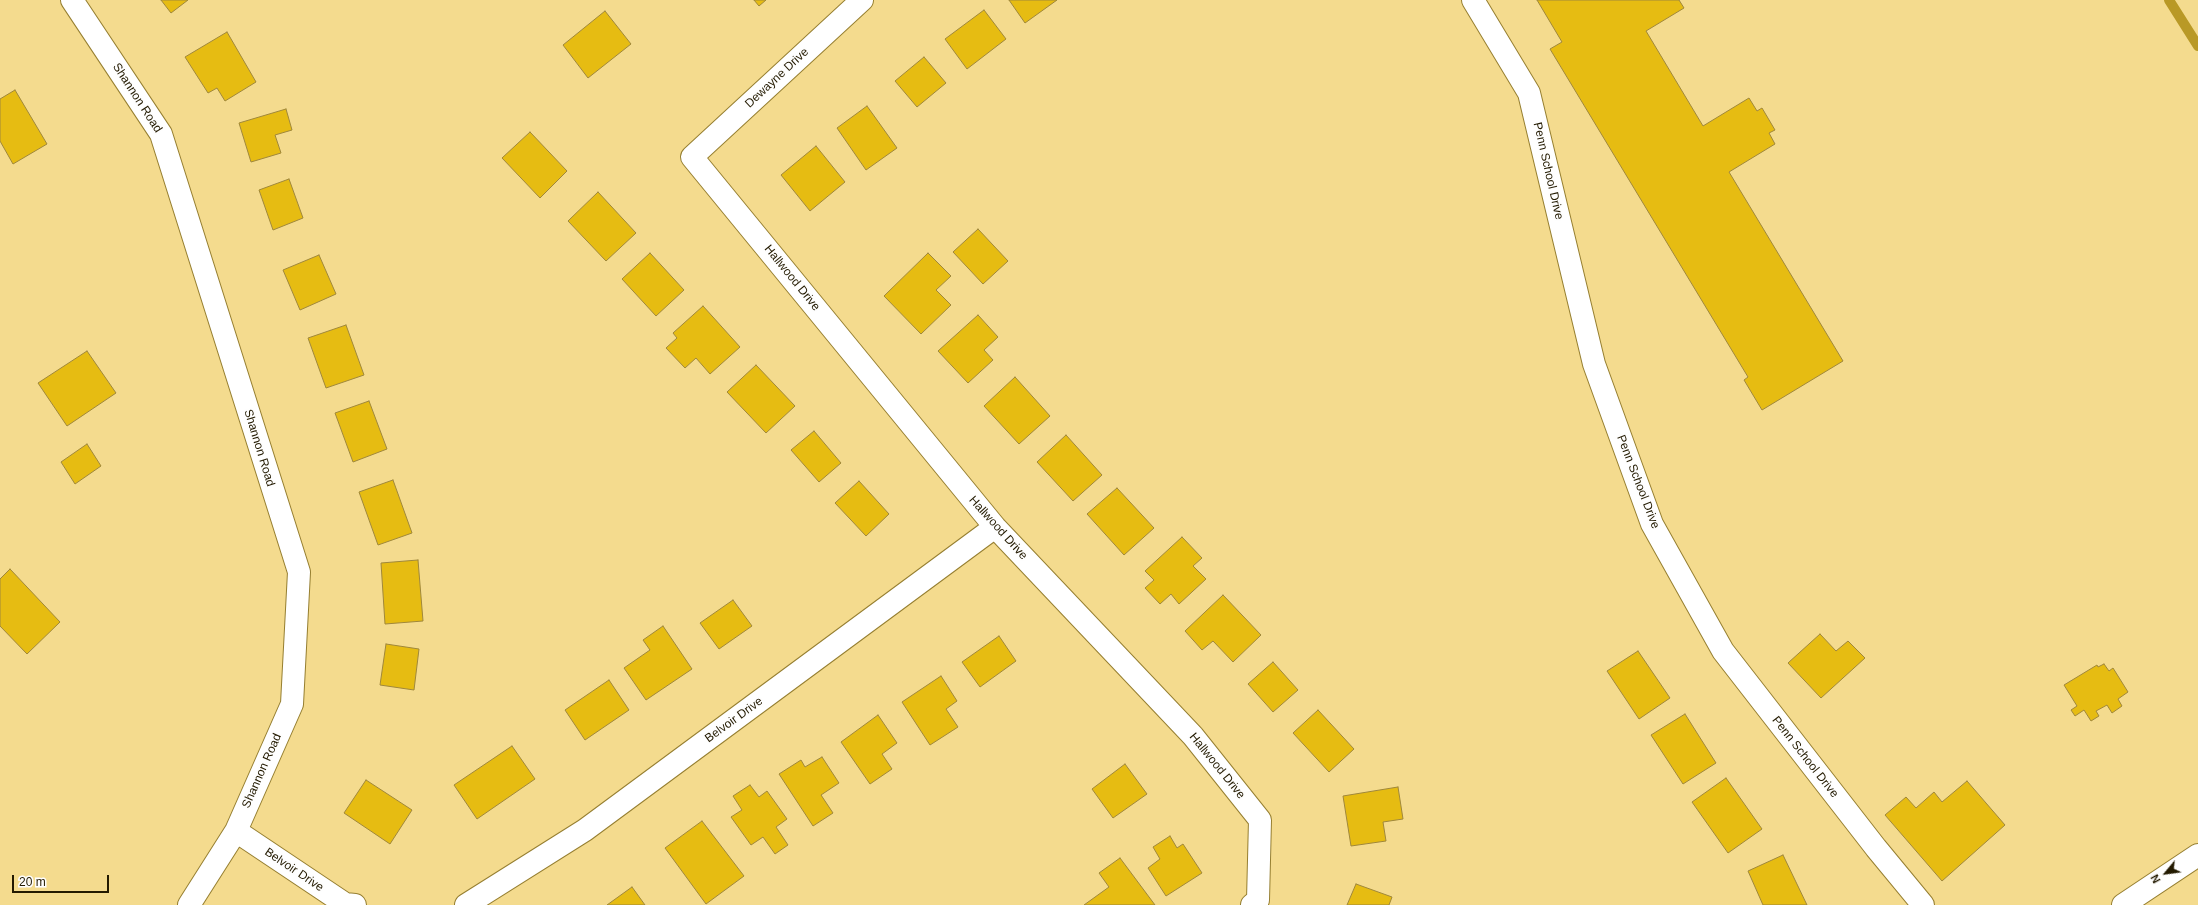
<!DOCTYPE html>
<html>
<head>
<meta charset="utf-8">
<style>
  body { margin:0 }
  #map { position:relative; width:2198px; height:905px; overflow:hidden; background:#f4db8e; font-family:Arial,sans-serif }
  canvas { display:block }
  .north { position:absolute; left:2146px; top:853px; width:40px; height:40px; -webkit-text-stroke:3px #fefefe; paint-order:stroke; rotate:241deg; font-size:11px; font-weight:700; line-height:16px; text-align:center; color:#231a00 }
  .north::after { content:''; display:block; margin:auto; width:14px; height:18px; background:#231a00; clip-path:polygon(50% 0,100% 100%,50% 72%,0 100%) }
  .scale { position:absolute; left:12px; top:875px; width:97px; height:18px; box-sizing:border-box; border:2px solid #231a00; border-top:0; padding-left:5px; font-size:12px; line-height:14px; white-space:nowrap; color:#231a00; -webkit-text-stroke:3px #fefefe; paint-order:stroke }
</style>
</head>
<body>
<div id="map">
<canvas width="2198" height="905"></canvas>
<div class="north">N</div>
<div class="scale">20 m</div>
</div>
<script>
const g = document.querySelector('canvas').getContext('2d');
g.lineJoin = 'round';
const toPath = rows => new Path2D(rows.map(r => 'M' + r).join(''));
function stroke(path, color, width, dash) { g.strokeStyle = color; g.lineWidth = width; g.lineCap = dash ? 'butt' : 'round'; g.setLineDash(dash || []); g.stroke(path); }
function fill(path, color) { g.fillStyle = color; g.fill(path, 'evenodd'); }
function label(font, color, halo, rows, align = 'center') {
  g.font = font + ' Arial,sans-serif'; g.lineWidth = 4; g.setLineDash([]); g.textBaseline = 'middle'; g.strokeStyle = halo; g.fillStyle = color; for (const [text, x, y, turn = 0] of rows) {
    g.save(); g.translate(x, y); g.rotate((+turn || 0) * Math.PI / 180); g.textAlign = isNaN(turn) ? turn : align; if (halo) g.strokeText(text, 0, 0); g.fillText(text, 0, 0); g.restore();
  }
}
stroke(toPath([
  [2169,0,2198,46]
]), '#b99926', 10);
const building = toPath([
  [161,0,188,0,171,13,161,0],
  [754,0,766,0,759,6,754,0],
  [1009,0,1057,0,1025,23,1009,0],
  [1537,0,1679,0,1684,8,1646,31,1703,126,1749,98,1757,111,1762,108,1775,130,1769,133,1775,144,1729,172,1843,361,1762,410,1744,380,1748,377,1550,49,1562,42,1537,0],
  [984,10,1006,39,967,69,945,39,984,10],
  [605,11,631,44,588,78,563,45,605,11],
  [227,32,256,82,225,101,217,88,208,93,185,57,227,32],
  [924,57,946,83,917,107,895,81,924,57],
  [15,90,47,144,13,164,0,141,0,99,15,90],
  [867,106,897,148,866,170,837,128,867,106],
  [286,109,292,130,275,135,281,153,251,162,239,123,286,109],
  [530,132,567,171,540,198,502,158,530,132],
  [816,146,845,182,810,211,781,175,816,146],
  [289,179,303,218,273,230,259,190,289,179],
  [598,192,636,233,606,261,568,221,598,192],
  [978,229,1008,261,983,284,953,252,978,229],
  [650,253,684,290,656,316,622,279,650,253],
  [928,253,951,276,936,290,951,305,921,334,884,296,928,253],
  [319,255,336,294,300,310,283,270,319,255],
  [703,306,740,347,710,374,696,358,685,368,666,348,677,338,673,333,703,306],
  [978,315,998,337,984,350,993,360,968,383,938,351,978,315],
  [346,325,364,375,326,388,308,338,346,325],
  [87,351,116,393,67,426,38,383,87,351],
  [756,365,795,406,766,433,727,392,756,365],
  [1015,377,1050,416,1019,444,984,406,1015,377],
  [369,401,387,449,353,462,335,413,369,401],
  [814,431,841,463,819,482,791,450,814,431],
  [1066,435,1102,475,1073,501,1037,462,1066,435],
  [87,444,101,466,75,484,61,462,87,444],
  [393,480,412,533,378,545,359,492,393,480],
  [859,481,889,514,866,536,835,503,859,481],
  [1117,488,1154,528,1124,555,1087,514,1117,488],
  [1182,537,1202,558,1193,566,1206,579,1179,604,1171,594,1160,604,1145,588,1154,580,1145,571,1182,537],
  [418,560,423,621,385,624,381,563,418,560],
  [10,569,60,622,27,654,0,626,0,579,10,569],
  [1223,595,1261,635,1233,662,1213,641,1202,650,1185,631,1223,595],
  [733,600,752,626,719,649,700,623,733,600],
  [663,626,692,669,646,700,624,668,650,650,643,640,663,626],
  [1820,634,1836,651,1848,641,1865,658,1821,698,1788,663,1820,634],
  [999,636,1016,661,980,687,962,662,999,636],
  [386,644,419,649,414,690,380,685,386,644],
  [1638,651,1670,698,1639,719,1607,671,1638,651],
  [1273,662,1298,690,1273,712,1248,684,1273,662],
  [2104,664,2109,671,2113,668,2128,692,2118,699,2122,706,2112,713,2107,705,2096,711,2099,716,2091,721,2084,710,2075,716,2071,710,2077,706,2064,685,2097,665,2098,667,2104,664],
  [941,676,957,701,946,709,958,727,930,745,902,702,941,676],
  [609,680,629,710,585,740,565,710,609,680],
  [1318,710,1354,749,1329,772,1293,733,1318,710],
  [1685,714,1716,763,1683,784,1651,735,1685,714],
  [878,715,897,743,882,754,892,769,870,784,841,742,878,715],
  [512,746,535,779,477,819,454,785,512,746],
  [822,757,839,783,821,795,833,813,813,826,779,774,801,760,805,767,822,757],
  [1125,764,1147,794,1113,818,1092,789,1125,764],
  [1726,778,1762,829,1728,853,1692,802,1726,778],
  [366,780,412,810,390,844,344,813,366,780],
  [1967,781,2005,825,1942,881,1885,815,1906,797,1916,808,1934,792,1942,802,1967,781],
  [750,785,759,797,767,791,787,819,776,827,788,845,775,854,763,837,751,845,731,817,742,810,733,796,750,785],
  [1398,787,1403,819,1383,822,1386,841,1351,846,1343,796,1398,787],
  [702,821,744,876,706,904,665,848,702,821],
  [1170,836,1177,848,1183,844,1202,873,1166,896,1148,868,1160,859,1153,847,1170,836],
  [1783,855,1807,905,1763,905,1748,871,1783,855],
  [1120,858,1155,905,1084,905,1109,887,1099,873,1120,858],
  [1356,884,1392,897,1389,905,1347,905,1356,884],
  [632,887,645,905,607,905,632,887]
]);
fill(building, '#e6bc12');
stroke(building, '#9f873b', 1);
const minor = toPath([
  [72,0,161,134,299,572,292,704,236,831,189,905],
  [862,0,692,157,995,527,1193,736,1260,820,1258,900,1252,905],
  [1473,0,1529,93,1594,364,1652,524,1723,651,1876,848,1923,905],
  [236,831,345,904,355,905],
  [466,905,585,830,995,527],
  [2123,905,2198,855]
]);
stroke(minor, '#967f31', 24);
stroke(minor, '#fff', 22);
label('12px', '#231a00', '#fefefe', [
  ["Dewayne Drive",777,78,-43],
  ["Shannon Road",137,98,57],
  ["Penn School Drive",1548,171,77],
  ["Hallwood Drive",792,278,51],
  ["Shannon Road",259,448,73],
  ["Penn School Drive",1638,482,69],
  ["Hallwood Drive",998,528,48],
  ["Belvoir Drive",734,720,-36],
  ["Penn School Drive",1805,757,52],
  ["Hallwood Drive",1217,766,51],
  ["Shannon Road",262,771,-66],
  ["Belvoir Drive",294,870,34]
]);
</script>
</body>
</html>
